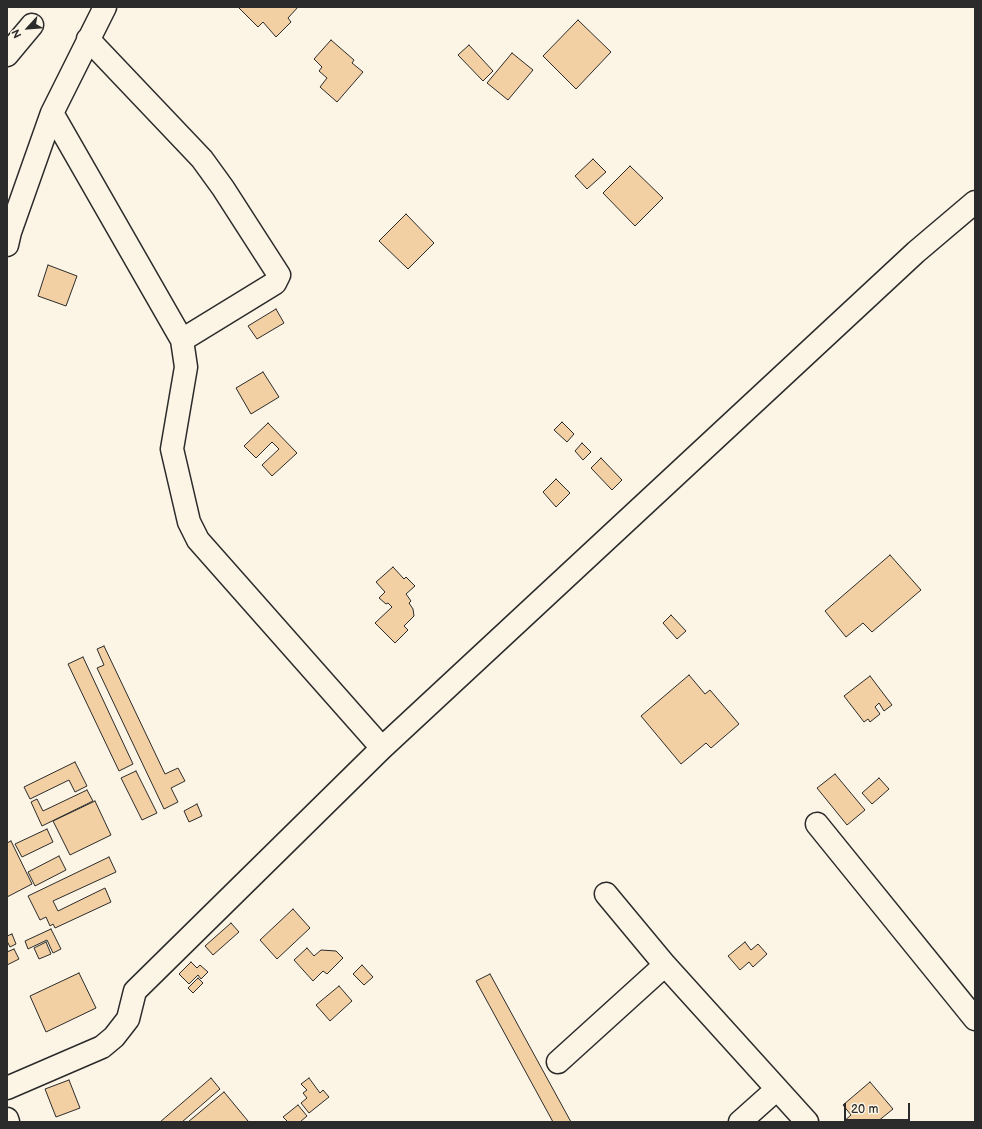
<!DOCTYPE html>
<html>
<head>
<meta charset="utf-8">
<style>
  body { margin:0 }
  #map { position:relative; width:982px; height:1129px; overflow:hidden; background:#fcf5e5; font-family:"Balsamiq Sans",sans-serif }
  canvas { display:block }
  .frame { position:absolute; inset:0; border:8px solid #2b2b2b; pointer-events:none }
  .north { position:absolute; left:8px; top:8px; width:40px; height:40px; -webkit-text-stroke:3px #fcf5e5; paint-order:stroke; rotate:244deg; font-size:11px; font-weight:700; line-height:16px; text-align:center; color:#2b2b2b }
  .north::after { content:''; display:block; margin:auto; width:14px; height:18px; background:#2b2b2b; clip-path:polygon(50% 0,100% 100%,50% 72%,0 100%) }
  .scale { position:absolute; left:844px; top:1103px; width:66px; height:18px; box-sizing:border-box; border:2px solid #2b2b2b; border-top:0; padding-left:5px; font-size:12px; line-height:14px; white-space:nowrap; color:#2b2b2b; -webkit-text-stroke:3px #fcf5e5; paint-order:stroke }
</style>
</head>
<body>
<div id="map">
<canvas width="982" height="1129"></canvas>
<div class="frame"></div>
<div class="north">N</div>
<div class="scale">20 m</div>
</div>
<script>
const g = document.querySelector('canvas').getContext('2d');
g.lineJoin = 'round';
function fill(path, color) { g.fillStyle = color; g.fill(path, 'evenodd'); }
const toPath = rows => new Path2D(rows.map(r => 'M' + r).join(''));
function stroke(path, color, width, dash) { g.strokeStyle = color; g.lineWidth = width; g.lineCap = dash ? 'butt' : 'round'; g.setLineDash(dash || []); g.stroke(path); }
const building = toPath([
  [238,7,298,7,288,18,291,22,276,37,263,22,258,27,238,7],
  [578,20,611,52,576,89,543,56,578,20],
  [331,40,354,60,352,63,363,72,337,102,320,87,327,78,319,71,322,67,314,59,331,40],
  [469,45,493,71,483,81,458,55,469,45],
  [512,53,533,70,508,100,487,83,512,53],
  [593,159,606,172,587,189,575,176,593,159],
  [630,166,663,198,635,226,603,193,630,166],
  [406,214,434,243,408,269,379,241,406,214],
  [48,265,77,276,66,306,38,296,48,265],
  [276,309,284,323,257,339,248,326,276,309],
  [263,372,279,397,251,414,236,388,263,372],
  [562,422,574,434,567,442,554,430,562,422],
  [268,423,297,453,272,476,262,465,279,449,272,442,256,458,244,446,268,423],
  [582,443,591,452,583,460,575,451,582,443],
  [601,458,622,480,612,490,591,468,601,458],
  [556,479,570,493,556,507,543,492,556,479],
  [890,555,921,590,872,632,863,623,846,637,825,611,890,555],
  [393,567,404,579,406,577,415,586,406,594,411,601,409,603,413,609,414,616,404,626,408,630,395,643,375,623,392,607,388,603,386,604,379,598,385,592,376,582,393,567],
  [671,615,686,631,677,639,663,623,671,615],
  [104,646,165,774,178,768,185,781,171,788,178,802,164,809,97,668,104,665,97,649,104,646],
  [83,657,133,764,119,771,68,664,83,657],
  [689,675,705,694,710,690,739,724,711,748,706,743,681,764,641,716,689,675],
  [870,676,892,705,884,711,879,703,875,707,880,714,870,722,868,719,864,722,844,696,870,676],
  [75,762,87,786,75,792,69,780,30,799,24,787,75,762],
  [136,771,157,813,142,820,121,778,136,771],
  [835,774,865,810,847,825,817,788,835,774],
  [879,778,889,789,872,804,862,793,879,778],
  [87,790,93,801,42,826,31,802,37,799,43,811,87,790],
  [95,801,111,835,70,855,53,821,95,801],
  [197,804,202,816,189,822,184,811,197,804],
  [47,829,53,842,22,857,15,844,47,829],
  [11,841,32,884,7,897,7,843,11,841],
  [59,856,66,870,35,886,28,872,59,856],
  [109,857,116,872,53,901,58,911,105,888,111,902,55,928,53,924,50,926,46,917,40,920,28,896,109,857],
  [293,909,310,928,277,959,260,940,293,909],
  [231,923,239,932,213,955,205,946,231,923],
  [51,929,61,949,53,953,47,940,28,949,25,941,51,929],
  [12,934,16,944,10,947,7,941,7,936,12,934],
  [46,942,51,954,39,959,34,948,46,942],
  [745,942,751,950,758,944,767,954,753,967,749,962,740,970,728,956,745,942],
  [307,948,314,956,321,950,336,951,343,958,327,974,323,971,313,981,294,960,307,948],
  [14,949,19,959,7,965,7,952,14,949],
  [191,962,197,968,200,965,208,972,201,979,198,975,189,984,179,974,191,962],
  [362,965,373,977,364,985,353,974,362,965],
  [79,973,96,1008,46,1032,30,996,79,973],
  [490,974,571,1122,553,1122,476,981,490,974],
  [198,978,203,983,193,993,188,988,198,978],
  [339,986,352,1001,330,1021,316,1005,339,986],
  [211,1078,220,1089,182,1122,160,1122,211,1078],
  [309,1078,320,1093,323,1090,329,1097,309,1113,301,1103,307,1098,303,1093,307,1090,301,1084,309,1078],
  [69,1080,80,1108,56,1117,45,1089,69,1080],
  [870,1082,893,1109,877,1122,843,1122,851,1115,843,1105,870,1082],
  [224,1092,248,1121,246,1122,188,1122,224,1092],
  [298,1105,307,1116,300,1122,288,1122,283,1117,298,1105]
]);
fill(building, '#f3d0a3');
stroke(building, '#2b2b2b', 1);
const minor = toPath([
  [88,39,202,159,223,188,279,275,275,283,182,340],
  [7,55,32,25],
  [52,113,182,340,186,367,172,449,189,522,198,540,382,748],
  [7,245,10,232,52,113,105,7],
  [817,824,975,1019],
  [606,894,665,965,807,1122],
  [558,1062,665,965],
  [7,1088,102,1047,114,1037,128,1019,135,991,382,748,916,252,975,202],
  [740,1122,777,1089]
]);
const trunk = toPath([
  [7,1119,8,1122]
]);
stroke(minor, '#2b2b2b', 25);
stroke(trunk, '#2b2b2b', 25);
stroke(minor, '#fcf5e5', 22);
stroke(trunk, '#fcf5e5', 22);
</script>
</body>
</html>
